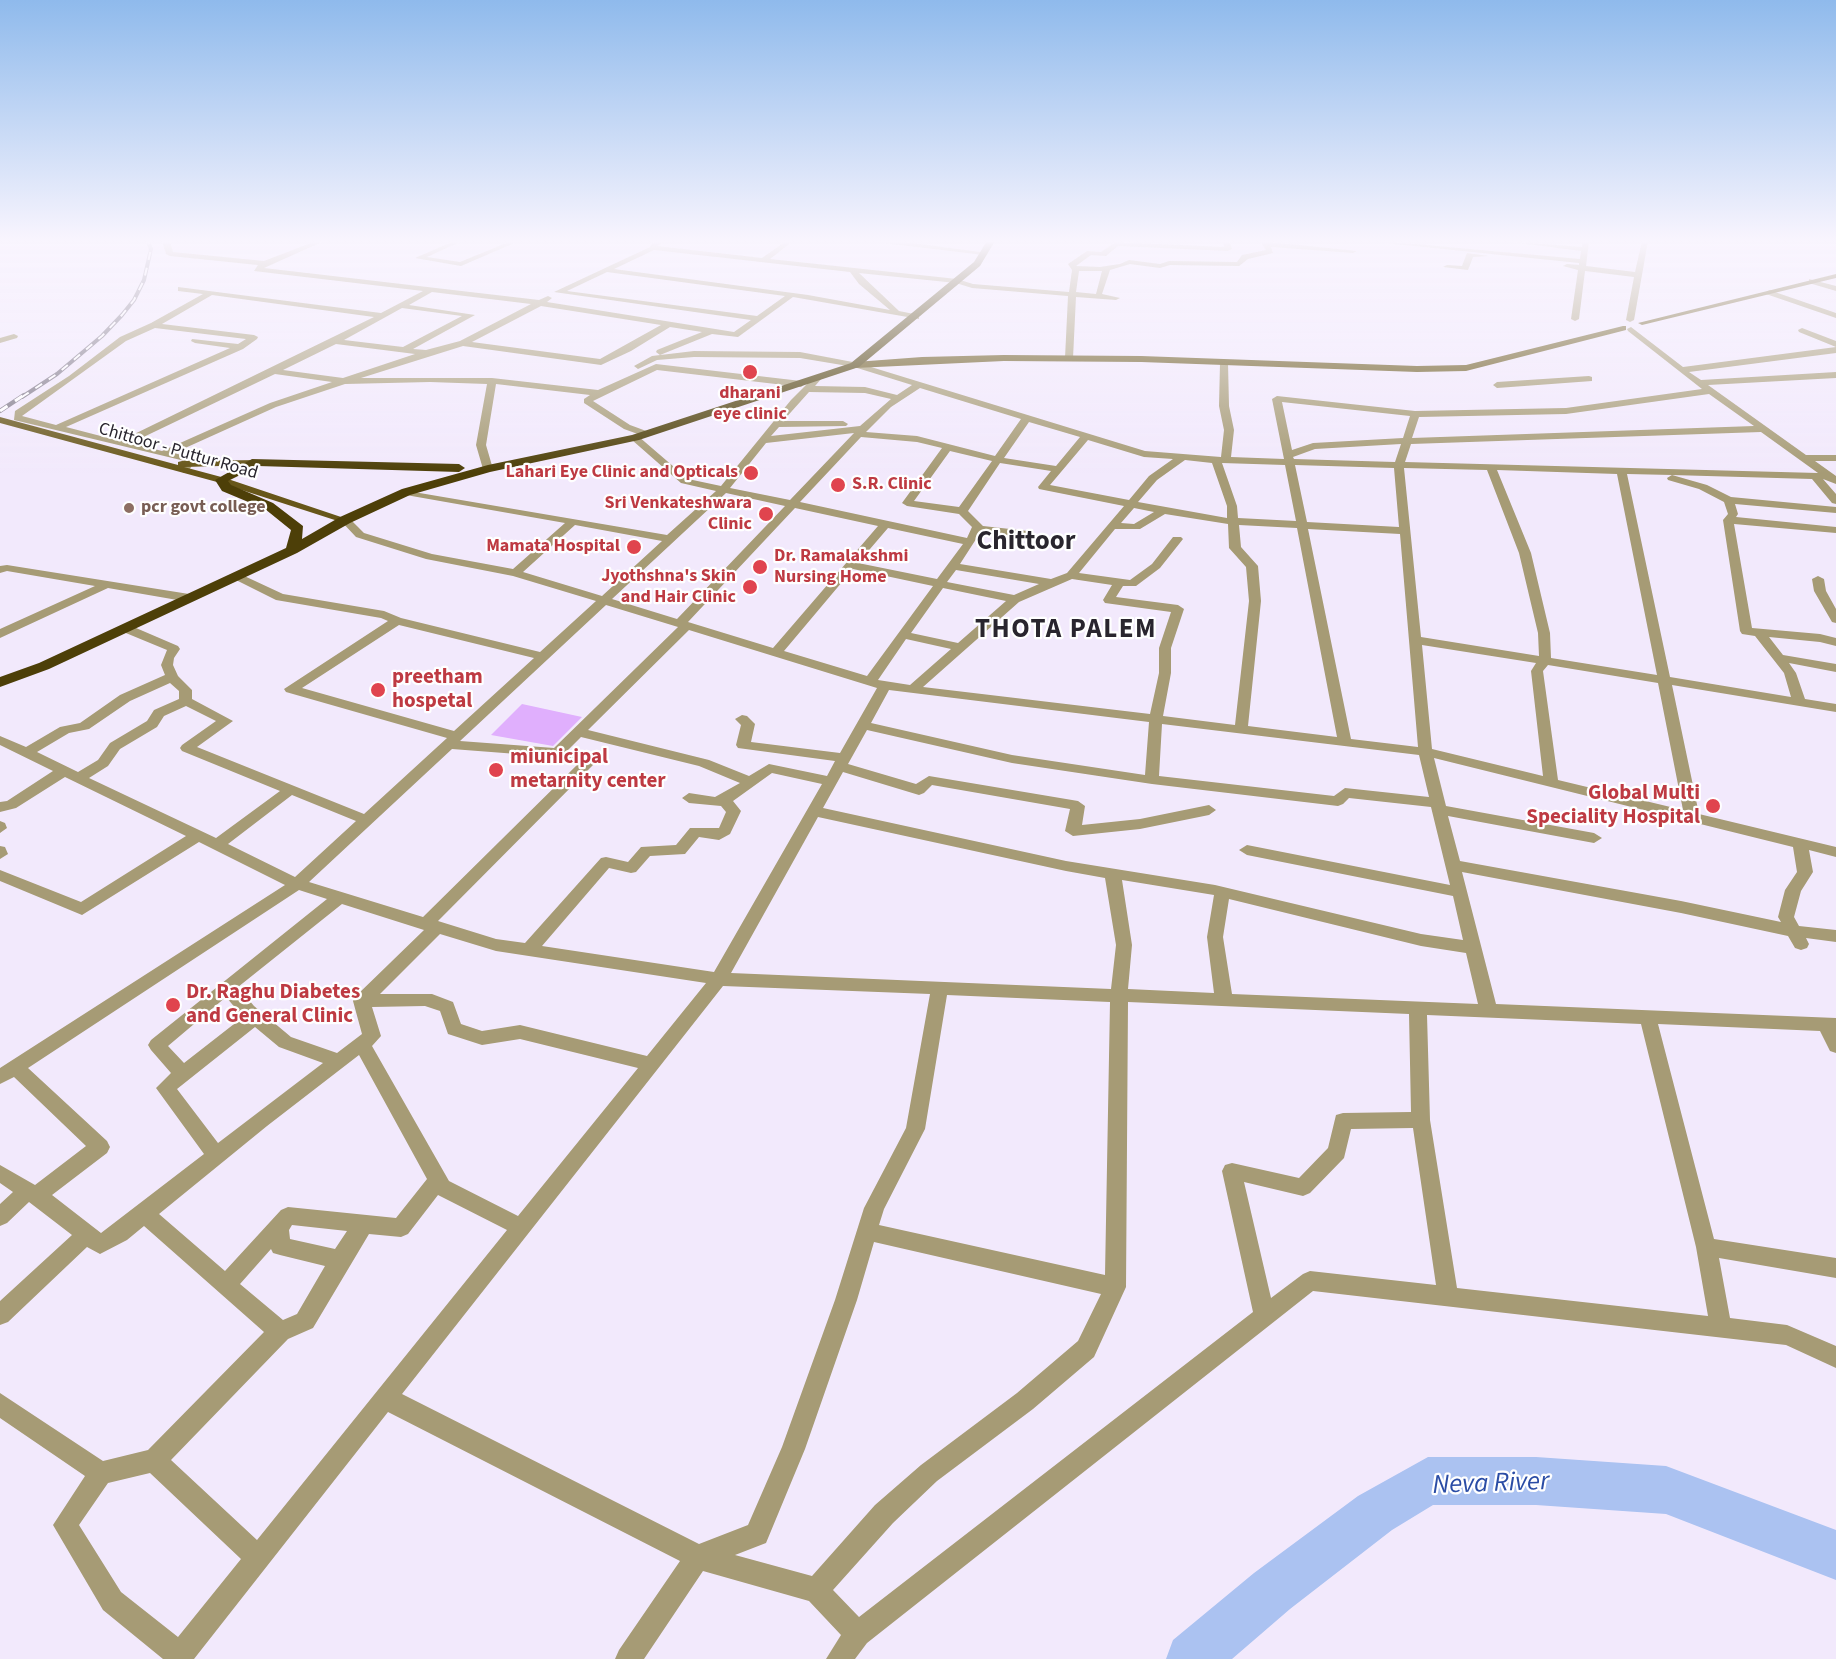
<!DOCTYPE html>
<html>
<head>
<meta charset="utf-8">
<style>
  body { margin:0 }
  canvas { display:block; background:#f2e9fc }
</style>
</head>
<body>
<canvas width="1836" height="1659"></canvas>
<script>
const g = document.querySelector('canvas').getContext('2d');
g.lineJoin = 'round';
const toPath = rows => new Path2D(rows.map(r => 'M' + r).join(''));
function fill(path, color) { g.fillStyle = color; g.fill(path, 'evenodd'); }
function stroke(path, color, width, dash) { g.strokeStyle = color; g.lineWidth = width; g.lineCap = dash ? 'butt' : 'round'; g.setLineDash(dash || []); g.stroke(path); }
function label(font, color, halo, rows, align = 'center') {
  g.font = font + ' "Source Sans 3",sans-serif'; g.lineWidth = 4.5; g.setLineDash([]); g.textBaseline = 'middle'; g.strokeStyle = halo; g.fillStyle = color; for (const [text, x, y, turn = 0] of rows) {
    g.save(); g.translate(x, y); g.rotate((+turn || 0) * Math.PI / 180); g.textAlign = isNaN(turn) ? turn : align; if (halo) g.strokeText(text, 0, 0); g.fillText(text, 0, 0); g.restore();
  }
}
fill(toPath([
  [1428,1457,1536,1457,1666,1466,1836,1530,1836,1580,1666,1514,1536,1505,1433,1505,1392,1530,1290,1609,1232,1659,1166,1659,1173,1640,1254,1573,1358,1496,1428,1457]
]), '#abc2f1');
fill(toPath([
  [522,704,582,717,553,746,491,735]
]), '#e0affd');
fill(toPath([
  [162,241,170,241,173,252,264,261,316,241,324,241,264,268,539,300,548,296,552,298,547,302,734,332,751,320,554,292,650,247,652,243,658,241,667,241,657,246,762,258,786,241,793,241,770,259,957,279,973,284,1069,292,1072,270,1068,264,1087,251,1101,252,1116,242,1224,247,1223,241,1229,241,1232,249,1228,251,1118,246,1106,256,1091,255,1076,266,1100,267,1120,264,1129,260,1160,264,1169,261,1237,262,1242,255,1266,250,1260,241,1357,251,1353,253,1271,247,1273,253,1248,259,1239,266,1170,265,1160,268,1130,264,1110,270,1102,294,1120,298,1116,300,1076,297,1073,358,1069,361,1065,358,1068,296,972,288,956,283,859,273,899,311,919,315,919,319,793,297,738,337,712,334,660,355,656,352,657,350,702,332,670,327,631,351,601,365,463,346,361,378,492,378,598,390,656,364,801,381,805,384,801,387,657,370,593,401,630,425,649,432,651,434,646,437,624,429,584,403,584,399,590,395,496,384,486,445,493,469,488,472,483,469,476,445,487,384,430,382,345,384,276,407,174,453,196,459,188,472,184,473,179,470,185,461,14,420,15,411,69,376,120,337,151,323,203,294,178,291,178,287,381,313,423,291,254,271,258,265,170,256,166,254,162,241],
  [654,250,850,272,859,284,890,310,808,295,614,269,654,250],
  [1079,271,1102,271,1096,294,1076,292,1079,271],
  [607,272,785,296,757,316,567,291,607,272],
  [432,292,531,304,460,341,426,350,413,349,475,315,409,305,432,292],
  [212,295,374,317,120,441,66,427,243,349,257,339,258,337,254,335,162,324,212,295],
  [541,306,661,325,600,359,472,342,541,306],
  [402,308,462,316,403,347,344,340,402,308],
  [155,328,246,339,238,344,192,339,191,341,195,343,230,348,56,425,22,416,126,341,155,328],
  [336,344,415,354,343,378,283,370,336,344],
  [275,374,332,382,270,403,162,451,131,443,275,374],
  [454,241,462,241,427,257,460,262,511,241,519,241,461,266,415,258,454,241],
  [880,241,897,241,988,253,984,255,883,243,880,241],
  [1382,241,1580,259,1581,251,1504,241,1582,247,1583,241,1589,241,1586,266,1635,272,1642,241,1648,241,1634,320,1630,322,1626,320,1634,277,1585,271,1579,319,1575,321,1571,319,1578,270,1563,266,1567,264,1579,265,1579,263,1385,243,1382,241],
  [1467,253,1488,256,1473,257,1468,270,1443,267,1447,265,1462,266,1467,253],
  [1809,279,1836,286,1836,291,1809,283,1809,279],
  [1769,290,1836,313,1836,318,1766,294,1769,290],
  [1631,327,1683,367,1836,347,1836,353,1689,372,1701,380,1836,372,1836,378,1708,385,1806,455,1836,455,1836,461,1815,461,1836,476,1836,484,1823,479,1836,494,1836,504,1832,503,1812,479,1672,475,1707,485,1731,497,1836,507,1836,513,1735,504,1738,514,1736,517,1836,527,1836,533,1734,524,1752,628,1820,634,1836,638,1836,646,1820,642,1769,637,1783,655,1836,664,1836,672,1789,663,1796,673,1805,699,1836,704,1836,712,1672,685,1699,814,1836,847,1836,857,1809,850,1813,872,1801,891,1794,917,1799,926,1836,930,1836,942,1806,938,1809,944,1807,948,1801,950,1795,948,1788,936,1681,913,1462,872,1496,1004,1836,1018,1836,1053,1830,1051,1820,1031,1658,1024,1714,1239,1836,1258,1836,1278,1719,1258,1730,1318,1787,1325,1836,1346,1836,1368,1786,1345,1313,1291,867,1643,855,1659,826,1659,841,1635,809,1601,703,1571,644,1659,615,1659,619,1650,680,1561,388,1412,194,1659,163,1659,103,1610,53,1525,85,1476,0,1418,0,1393,103,1461,148,1450,264,1332,144,1226,127,1240,100,1254,87,1247,8,1322,0,1325,0,1301,72,1235,29,1202,7,1223,0,1226,0,1204,13,1192,0,1183,0,1165,35,1185,86,1146,14,1077,0,1084,0,1068,285,885,199,842,82,915,0,881,0,870,81,902,186,836,65,777,16,808,0,812,0,802,7,801,53,771,0,745,0,736,26,747,60,727,80,723,120,695,165,675,161,665,167,650,121,631,121,625,129,625,178,646,180,649,174,658,173,665,178,676,192,690,192,699,233,721,197,747,364,814,447,738,286,692,284,689,388,621,381,618,276,600,232,578,232,574,240,574,283,594,384,611,401,618,540,652,596,601,513,576,426,559,356,537,340,520,349,518,364,533,432,554,513,569,565,523,406,495,402,494,402,490,667,535,716,491,681,483,632,440,632,436,638,436,688,479,721,486,791,400,815,376,822,378,815,386,865,387,897,395,912,385,854,367,800,358,694,357,657,360,638,369,634,366,652,356,694,351,800,352,858,363,1145,451,1221,457,1224,430,1219,406,1220,363,1224,360,1228,363,1229,406,1234,430,1231,457,1284,459,1272,399,1277,396,1415,411,1566,408,1702,389,1628,331,1627,329,1631,327],
  [920,388,1021,419,995,456,917,436,866,432,891,407,920,388],
  [809,392,865,393,891,399,860,426,771,436,779,427,846,426,848,424,843,421,783,421,809,392],
  [1709,394,1754,426,1412,438,1419,417,1566,414,1709,394],
  [1282,402,1410,416,1403,438,1313,443,1292,450,1282,402],
  [1029,422,1080,437,1056,466,1004,458,1029,422],
  [1761,432,1818,473,1405,462,1411,444,1761,432],
  [854,433,790,500,730,488,766,443,854,433],
  [861,437,917,442,942,448,902,503,907,506,959,514,972,527,967,538,800,502,861,437],
  [1088,440,1144,457,1173,459,1149,476,1129,500,1050,485,1088,440],
  [1401,444,1395,462,1294,459,1293,457,1315,449,1401,444],
  [950,451,992,461,959,507,914,501,950,451],
  [1185,460,1212,463,1227,506,1227,518,1138,502,1157,480,1185,460],
  [1000,463,1051,471,1038,487,1039,489,1124,506,1067,573,1051,579,960,564,980,533,1028,537,1033,534,1028,531,983,526,968,511,1000,463],
  [1222,463,1285,465,1296,521,1238,518,1237,506,1222,463],
  [1295,465,1394,468,1399,527,1307,522,1295,465],
  [1404,468,1487,470,1519,553,1538,633,1539,656,1421,637,1404,468],
  [1497,470,1617,474,1657,675,1551,658,1550,633,1531,553,1497,470],
  [1627,474,1672,475,1667,478,1668,480,1699,489,1724,502,1728,514,1723,520,1740,631,1742,634,1755,636,1784,673,1791,697,1670,677,1627,474],
  [726,493,785,506,677,619,612,599,726,493],
  [795,508,878,526,773,648,688,622,795,508],
  [1134,508,1154,512,1134,524,1121,523,1134,508],
  [1165,514,1228,524,1229,548,1246,567,1249,601,1235,725,1163,716,1171,673,1171,648,1184,609,1178,605,1116,597,1123,586,1136,586,1160,568,1183,539,1181,537,1173,537,1152,564,1130,580,1079,573,1115,529,1140,529,1165,514],
  [575,525,662,541,602,596,523,572,575,525],
  [1239,525,1297,528,1337,737,1248,726,1261,601,1258,566,1241,547,1239,525],
  [888,528,963,544,937,579,858,563,888,528],
  [1308,529,1400,534,1418,747,1351,739,1308,529],
  [853,569,933,586,867,676,784,651,853,569],
  [956,570,1039,584,1014,595,947,582,956,570],
  [1072,579,1112,585,1103,600,1105,603,1171,612,1159,648,1159,673,1150,714,923,687,1019,602,1072,579],
  [943,588,1006,601,958,643,911,633,943,588],
  [606,605,678,627,554,748,460,741,606,605],
  [399,625,534,658,454,731,302,688,399,625],
  [689,630,877,688,840,753,751,742,755,724,747,716,742,715,735,719,741,725,736,745,738,748,835,761,827,776,769,764,749,776,709,760,588,730,689,630],
  [906,639,951,649,910,685,878,680,906,639],
  [1422,645,1536,663,1531,671,1543,776,1432,749,1422,645],
  [1548,665,1658,683,1683,810,1558,780,1543,671,1548,665],
  [170,683,179,691,179,699,154,710,147,721,110,743,98,760,78,772,37,752,69,733,89,729,130,701,170,683],
  [889,690,1149,722,1145,775,1012,755,871,723,889,690],
  [186,706,216,721,182,745,180,748,182,751,280,791,216,838,89,778,108,766,120,749,157,727,164,716,186,706],
  [1162,724,1419,755,1429,797,1345,788,1334,796,1159,776,1162,724],
  [867,730,1012,763,1152,784,1338,806,1343,804,1349,798,1431,807,1450,885,1247,845,1239,850,1247,855,1453,896,1463,940,1421,934,1215,885,1066,861,823,808,843,772,919,795,924,793,932,785,1070,809,1065,831,1073,836,1140,829,1209,815,1216,810,1209,805,1140,819,1082,825,1085,806,1078,801,929,776,916,784,848,764,867,730],
  [581,737,699,766,740,783,715,797,689,793,682,798,689,803,721,806,726,812,719,828,690,828,676,845,641,847,628,862,606,857,601,858,525,943,496,939,438,921,593,765,595,762,593,759,567,751,581,737],
  [452,749,556,757,578,764,423,917,309,882,452,749],
  [1434,758,1793,847,1797,872,1785,890,1778,917,1781,922,1681,901,1460,861,1448,816,1594,843,1602,838,1594,833,1446,806,1434,758],
  [772,773,822,784,714,972,542,946,609,868,631,873,636,872,650,856,685,854,699,837,719,840,730,834,741,811,733,801,772,773],
  [292,795,356,821,295,877,228,844,292,795],
  [818,817,1066,871,1105,878,1116,945,1111,989,731,973,818,817],
  [1122,880,1214,895,1207,937,1214,993,1128,989,1132,945,1122,880],
  [299,890,327,899,151,1040,148,1045,151,1050,171,1073,156,1088,204,1154,101,1233,52,1195,107,1153,110,1147,107,1141,28,1068,299,890],
  [1229,899,1421,946,1466,953,1478,1004,1232,994,1223,937,1229,899],
  [342,904,424,930,356,996,353,1001,362,1034,337,1053,291,1037,254,1006,238,987,342,904],
  [440,934,496,951,706,983,647,1056,520,1025,482,1031,461,1024,453,1002,432,994,380,994,440,934],
  [723,986,930,994,906,1128,864,1208,835,1300,782,1447,748,1525,699,1544,402,1394,723,986],
  [947,995,1110,1002,1105,1275,879,1225,884,1209,925,1129,947,995],
  [226,997,243,1017,184,1063,168,1046,226,997],
  [1128,1002,1409,1014,1411,1112,1343,1113,1336,1115,1328,1148,1299,1178,1232,1163,1225,1165,1222,1171,1253,1312,859,1617,833,1590,893,1523,937,1481,1033,1409,1094,1357,1126,1287,1128,1002],
  [425,1006,440,1011,448,1034,482,1045,520,1039,638,1068,518,1216,449,1181,372,1046,381,1036,372,1007,425,1006],
  [1427,1015,1641,1024,1696,1247,1708,1316,1457,1288,1430,1120,1427,1015],
  [255,1027,279,1047,323,1063,218,1143,177,1089,255,1027],
  [359,1055,427,1179,396,1218,288,1207,281,1210,225,1271,159,1214,267,1126,359,1055],
  [1413,1128,1436,1285,1310,1271,1303,1274,1271,1298,1244,1182,1303,1196,1310,1193,1344,1158,1351,1129,1413,1128],
  [438,1195,507,1230,257,1540,171,1460,288,1339,313,1328,369,1234,401,1237,408,1234,438,1195],
  [292,1225,347,1231,335,1249,290,1239,289,1230,292,1225],
  [874,1242,1101,1294,1078,1341,1017,1393,921,1465,875,1505,812,1576,735,1555,766,1543,805,1449,857,1300,874,1242],
  [271,1249,273,1253,280,1255,325,1266,297,1314,283,1320,240,1284,271,1249],
  [150,1473,241,1559,178,1637,121,1592,79,1525,108,1483,150,1473],
  [1802,328,1836,341,1836,347,1799,332,1798,330,1802,328],
  [14,334,18,336,17,338,0,343,0,338,14,334],
  [1589,376,1592,377,1592,381,1497,388,1493,385,1497,382,1589,376],
  [7,565,189,594,195,598,189,602,108,588,0,638,0,629,95,586,7,571,0,573,0,566,7,565],
  [1818,576,1824,579,1826,591,1836,609,1836,623,1832,622,1814,591,1812,579,1818,576],
  [0,821,5,823,7,828,0,833,0,821],
  [0,846,5,847,8,854,0,859,0,846]
]), '#a69b75');
fill(toPath([
  [1836,274,1836,278,1642,325,1638,323,1836,274],
  [1623,326,1626,326,1626,330,1466,371,1417,372,1141,362,1004,361,855,368,851,365,855,362,922,357,1004,355,1141,356,1417,366,1466,365,1623,326],
  [0,417,178,465,178,462,182,461,260,460,261,462,256,465,184,467,225,478,350,520,341,522,217,482,0,423,0,417]
]), '#675619');
fill(toPath([
  [987,241,995,241,980,266,859,367,639,440,490,472,410,495,350,523,297,553,49,669,0,687,0,677,39,663,286,548,291,530,265,509,222,491,215,480,252,459,459,464,465,468,459,472,258,466,228,481,231,485,273,503,303,526,302,539,340,517,402,489,488,465,632,435,851,363,974,262,987,241]
]), '#4d3f08');
const railFar1 = toPath([
  [22,397,57,374,102,336,122,315,134,300,144,280,151,249,148,241]
]);
const rail = toPath([
  [0,411,24,395]
]);
stroke(railFar1, '#807a88', 4);
stroke(rail, '#807a88', 4.5);
stroke(railFar1, '#fff', 2, [8]);
stroke(rail, '#fff', 3, [9]);
const sky = g.createLinearGradient(0, 0, 0, 473);
sky.addColorStop(0, '#8fbaec');
sky.addColorStop(0.51, '#f9f5fe');
sky.addColorStop(1, '#f9f5fe00');
g.fillStyle = sky;
g.fillRect(0, 0, 1836, 473);
for (const [x, y, r, color] of [
  [750,372,8,"#e0444e"],
  [751,473,8,"#e0444e"],
  [838,485,8,"#e0444e"],
  [129,508,6,"#8d6e63"],
  [766,514,8,"#e0444e"],
  [634,547,8,"#e0444e"],
  [760,567,8,"#e0444e"],
  [750,587,8,"#e0444e"],
  [378,690,8,"#e0444e"],
  [496,770,8,"#e0444e"],
  [1713,806,8,"#e0444e"],
  [173,1005,8,"#e0444e"]
]) { const dot = new Path2D(); dot.arc(x, y, r, 0, 2 * Math.PI); g.fillStyle = color; g.fill(dot); stroke(dot, '#fff', 2); }
label('bold 18px', '#be3a42', '#fff', [
  ["dharani",750,394,"center"],
  ["eye clinic",750,415,"center"],
  ["Lahari Eye Clinic and Opticals",738,473],
  ["S.R. Clinic",852,485,"left"],
  ["Sri Venkateshwara",752,504],
  ["Clinic",752,525],
  ["Mamata Hospital",620,547],
  ["Dr. Ramalakshmi",774,557,"left"],
  ["Nursing Home",774,578,"left"],
  ["Jyothshna's Skin",736,577],
  ["and Hair Clinic",736,598]
], 'right');
label('18px', '#29252e', '#fff', [
  ["Chittoor - Puttur Road",178,452,16]
]);
label('bold 18px', '#785e54', '#fff', [
  ["pcr govt college",141,508]
], 'left');
label('bold 21px', '#be3a42', '#fff', [
  ["preetham",392,678],
  ["hospetal",392,702],
  ["miunicipal",510,758],
  ["metarnity center",510,782],
  ["Global Multi",1700,794,"right"],
  ["Speciality Hospital",1700,818,"right"],
  ["Dr. Raghu Diabetes",186,993],
  ["and General Clinic",186,1017]
], 'left');
label('bold 27px', '#29252e', '#fff', [
  ["Chittoor",1026,543]
]);
g.letterSpacing = '1.5px';
label('bold 27px', '#29252e', '#fff', [
  ["THOTA PALEM",1066,631]
]);
g.letterSpacing = '0px';
label('italic 27px', '#2a4ca5', '#fff', [
  ["Neva River",1491,1485,-2]
]);
</script>
</body>
</html>
